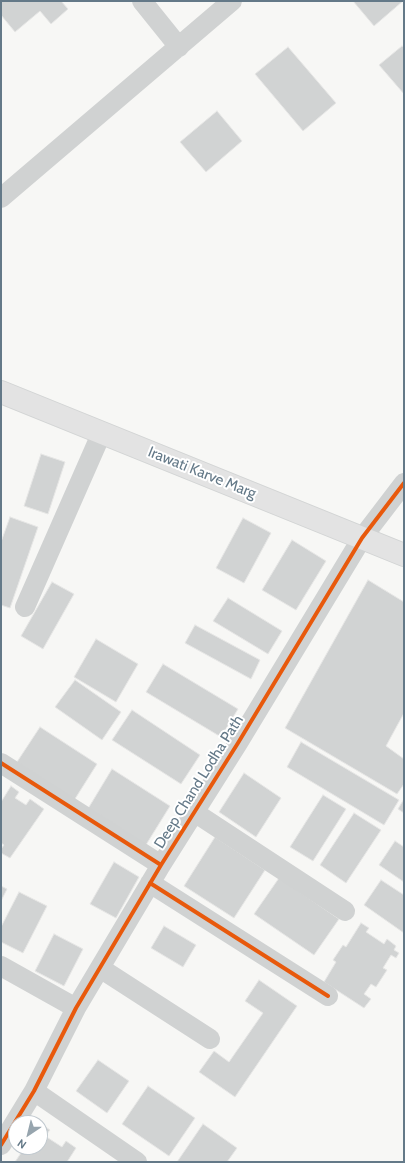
<!DOCTYPE html>
<html>
<head>
<meta charset="utf-8">
<style>
  body { margin:0 }
  #map { position:relative; width:405px; height:1163px; overflow:hidden; background:#f7f7f5; font-family:Cabin,sans-serif }
  canvas { display:block }
  .frame { position:absolute; inset:0; border:2px solid #647988; pointer-events:none }
  .north { position:absolute; left:8px; top:1115px; width:40px; height:40px; box-sizing:border-box; background:#fff; border:1px solid #c1c9cf; border-radius:50%; rotate:215deg; font-size:11px; font-weight:700; line-height:16px; text-align:center; color:#647988 }
  .north::after { content:''; display:block; margin:auto; width:14px; height:18px; background:#97a5ae; clip-path:polygon(50% 0,100% 100%,50% 72%,0 100%) }
</style>
</head>
<body>
<div id="map">
<canvas width="405" height="1163"></canvas>
<div class="frame"></div>
<div class="north">N</div>
</div>
<script>
const g = document.querySelector('canvas').getContext('2d');
g.lineJoin = 'round';
function fill(path, color) { g.fillStyle = color; g.fill(path, 'evenodd'); }
const toPath = rows => new Path2D(rows.map(r => 'M' + r).join(''));
function stroke(path, color, width, dash) { g.strokeStyle = color; g.lineWidth = width; g.lineCap = dash ? 'butt' : 'round'; g.setLineDash(dash || []); g.stroke(path); }
function label(font, color, halo, rows, align = 'center') {
  g.font = font + ' Cabin,sans-serif'; g.lineWidth = 4; g.setLineDash([]); g.textBaseline = 'middle'; g.strokeStyle = halo; g.fillStyle = color; for (const [text, x, y, turn = 0] of rows) {
    g.save(); g.translate(x, y); g.rotate((+turn || 0) * Math.PI / 180); g.textAlign = isNaN(turn) ? turn : align; if (halo) g.strokeText(text, 0, 0); g.fillText(text, 0, 0); g.restore();
  }
}
const building = toPath([
  [1,1,61,1,68,9,51,24,40,11,15,32,1,15,1,1],
  [353,1,403,1,374,26,353,1],
  [402,46,404,48,404,94,379,65,402,46],
  [288,47,336,103,303,131,255,74,288,47],
  [217,111,242,141,206,172,180,142,217,111],
  [41,454,65,462,48,514,24,506,41,454],
  [10,517,38,527,10,608,1,605,1,542,10,517],
  [243,518,271,533,244,583,216,568,243,518],
  [292,540,326,561,296,610,262,590,292,540],
  [368,580,404,602,404,713,386,746,404,759,404,784,397,794,285,728,368,580],
  [52,582,74,594,43,649,21,636,52,582],
  [228,598,282,631,268,654,213,621,228,598],
  [195,625,260,660,251,679,185,643,195,625],
  [96,639,138,664,116,702,74,677,96,639],
  [163,664,238,709,221,737,146,692,163,664],
  [75,680,121,712,102,740,55,707,75,680],
  [132,710,200,755,181,784,112,740,132,710],
  [40,727,97,764,73,802,15,765,40,727],
  [301,742,399,800,384,825,287,767,301,742],
  [112,769,170,806,144,848,86,812,112,769],
  [244,773,281,798,256,837,219,812,244,773],
  [11,786,19,792,15,798,26,805,30,799,44,809,10,858,1,853,1,849,4,845,1,843,1,802,11,786],
  [323,795,346,809,313,861,290,847,323,795],
  [404,799,404,813,398,809,404,799],
  [354,813,381,830,346,883,320,865,354,813],
  [215,837,265,870,234,918,184,886,215,837],
  [395,841,404,847,404,882,379,865,395,841],
  [114,862,139,877,116,918,90,904,114,862],
  [279,878,339,919,314,955,254,914,279,878],
  [381,880,404,895,404,933,364,905,381,880],
  [1,886,7,889,1,901,1,886],
  [19,892,47,906,23,953,1,942,1,927,19,892],
  [361,923,369,928,366,932,384,944,387,939,396,946,394,950,399,953,396,958,391,955,383,968,387,970,376,987,371,984,364,994,371,999,364,1008,324,982,336,962,333,960,343,945,346,947,361,923],
  [164,926,196,945,183,967,151,948,164,926],
  [54,934,83,949,64,986,35,971,54,934],
  [259,980,297,1006,235,1097,199,1072,214,1051,229,1062,263,1013,245,1001,259,980],
  [98,1060,129,1081,107,1113,76,1091,98,1060],
  [148,1086,195,1118,169,1156,122,1124,148,1086],
  [41,1124,50,1130,45,1136,62,1147,66,1141,76,1148,67,1162,15,1162,25,1147,40,1147,40,1126,41,1124],
  [203,1124,237,1148,227,1162,177,1162,203,1124]
]);
fill(building, '#d1d3d3');
stroke(building, '#e6e6e5', 1);
const major = toPath([
  [1,392,404,555]
]);
stroke(major, '#d2d4d4', 24);
stroke(toPath([
  [142,1,179,47],
  [1,198,232,1],
  [25,607,102,432],
  [1,763,161,865],
  [194,812,345,911],
  [150,883,328,996],
  [1,966,76,1008],
  [100,968,210,1039],
  [34,1091,137,1162],
  [1,1145,34,1091,76,1008,161,865,238,743,362,538,404,483]
]), '#d0d2d2', 20);
stroke(major, '#e3e3e3', 22);
stroke(toPath([
  [1,763,161,865],
  [150,883,328,996],
  [1,1145,34,1091,76,1008,161,865,238,743,362,538,404,483]
]), '#e8590c', 4);
label('15px', '#647988', '#fff', [
  ["Irawati Karve Marg",202,473,22],
  ["Deep Chand Lodha Path",199,782,-58]
]);
</script>
</body>
</html>
